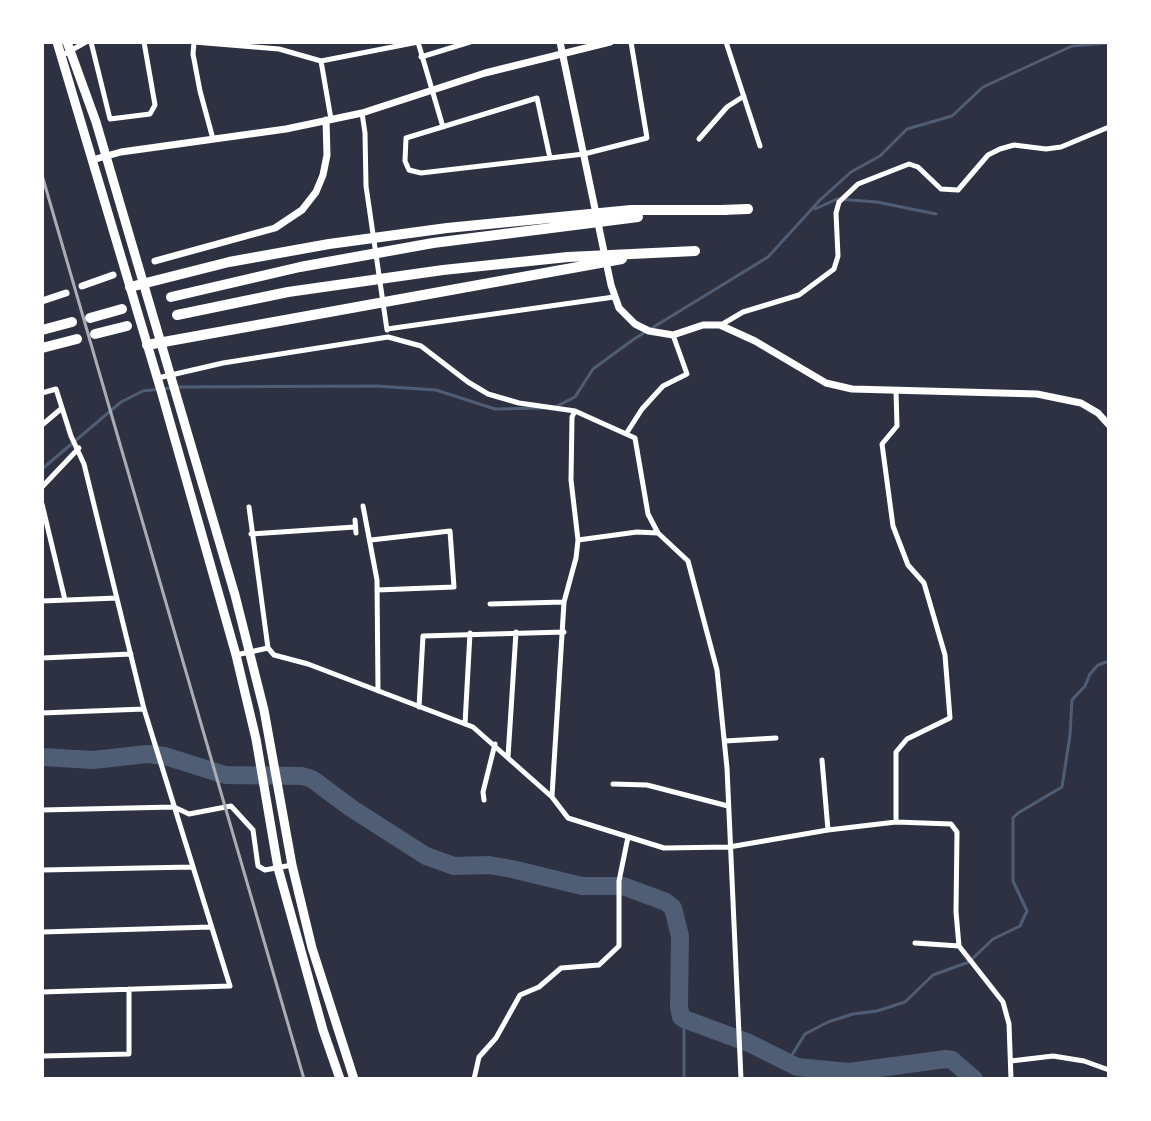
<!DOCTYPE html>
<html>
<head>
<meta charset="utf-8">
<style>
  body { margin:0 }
  #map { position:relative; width:1151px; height:1121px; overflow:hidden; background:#2d3142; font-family:"PT Serif",serif }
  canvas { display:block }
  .frame { position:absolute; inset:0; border:44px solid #fff; pointer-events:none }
</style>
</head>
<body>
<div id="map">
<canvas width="1151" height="1121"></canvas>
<div class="frame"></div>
</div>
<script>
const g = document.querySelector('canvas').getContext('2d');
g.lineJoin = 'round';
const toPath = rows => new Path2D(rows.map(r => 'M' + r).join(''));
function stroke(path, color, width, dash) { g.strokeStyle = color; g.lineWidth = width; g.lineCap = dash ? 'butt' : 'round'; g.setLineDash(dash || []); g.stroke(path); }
stroke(toPath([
  [815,209,837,199,877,202,936,214],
  [178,387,376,386,436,390,495,409,543,408],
  [555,407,575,397,593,369,634,339,768,257,820,200,851,172,880,156,907,129,952,116,983,87,1072,46,1109,43],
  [42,469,121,402,143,391,171,388],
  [787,1063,805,1034,828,1022,853,1014,877,1011,905,1002,933,975,969,962,993,939,1020,926,1027,911,1013,881,1013,818,1018,813,1062,787,1070,735,1072,700,1085,686,1090,674,1098,665,1109,661],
  [684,1079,684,1019]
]), '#4f5d75', 3);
stroke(toPath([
  [42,757,93,760,147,754,165,756,225,775,302,776,312,779,351,808,426,856,454,866,489,865,512,869,582,886,623,886,666,902,673,908,680,936,679,1007,681,1017,684,1019,749,1043,797,1067,849,1072,946,1059,952,1060,974,1079]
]), '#4f5d75', 18);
stroke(toPath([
  [91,42,110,119,150,114,155,105,144,42],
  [418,42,443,127],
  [726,42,760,146],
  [61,56,86,42],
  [421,57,470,42],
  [321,61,331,119],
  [362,113,365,133,366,186,387,330],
  [213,139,200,91,193,54,194,42,279,49,321,61,418,42],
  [699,139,727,107,744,96],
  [550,158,537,98,406,138,405,161,409,170,421,173,584,154,647,138,631,42],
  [721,325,743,312,799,295,834,269,838,256,836,213,839,202,858,184,909,164,918,167,941,189,958,190,988,155,1000,149,1014,145,1046,149,1061,147,1109,127],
  [387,329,614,297],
  [158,378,223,363,388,337,421,346,468,382,488,394,519,403,575,411,635,438,648,514,658,533,688,561,717,670,727,768,741,1079],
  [42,393,56,389,71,436,84,464,144,709,230,986,42,992],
  [42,425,62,408],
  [626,434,642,409,663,386,687,374,673,335],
  [42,487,79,448],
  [42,504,65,600],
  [363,506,377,580,378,691],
  [249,507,268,648],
  [355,520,356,533],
  [251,534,355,527],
  [371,540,450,531,454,587,377,590],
  [578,540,637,532,658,533],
  [42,601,117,598],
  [490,604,564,602],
  [236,655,268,648,274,655,308,664,473,727,552,797,568,818,664,848,729,847,828,830,896,822,951,824,957,832,956,912,959,946,1003,1002,1009,1024,1011,1079],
  [42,658,131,654],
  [419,707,423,636,564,632],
  [42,713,144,709],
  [465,724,470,633],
  [725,741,776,738],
  [508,757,516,632],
  [822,760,828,830],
  [613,784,647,785,728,806],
  [552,796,564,602,576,558,578,540,571,480,572,417,575,411],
  [484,800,483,792,495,744],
  [42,810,174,807,189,814,231,806,253,830,258,866,265,870,292,865],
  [896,822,896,752,907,739,950,718,945,655,924,583,908,565,893,526,882,444,897,426,896,391],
  [42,870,193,867],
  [42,932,211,927],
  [915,943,959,946],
  [42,1056,129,1054,129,989],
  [1011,1061,1053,1056,1084,1061,1109,1070],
  [474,1079,479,1057,496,1038,520,995,539,987,561,968,599,965,619,946,619,881,628,837]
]), '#fff', 5);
stroke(toPath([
  [560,42,611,285,619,308,635,324,649,331,673,335,703,325,720,325,755,341,826,383,852,389,1037,394,1081,403,1098,413,1109,425],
  [92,160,121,152,286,129,362,113,485,73,610,42],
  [155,261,275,228,302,210,316,192,323,175,327,155,326,120],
  [82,286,113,275],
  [42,301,66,293]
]), '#fff', 7);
stroke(toPath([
  [57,42,162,394,236,655,256,739,278,868,323,1030,340,1079],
  [67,42,96,122,235,595,264,710,292,865,312,948,354,1079]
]), '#fff', 9);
stroke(toPath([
  [721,210,748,209],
  [130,287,229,262,329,244,447,228,631,210,727,210],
  [171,297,300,267,433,243,638,217],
  [177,315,288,292,443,270,568,257,695,251],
  [90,318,122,309],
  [42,330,72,322],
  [95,334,127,326],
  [147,345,622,259],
  [42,348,77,339]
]), '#fff', 10);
stroke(toPath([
  [42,175,304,1079]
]), '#abadb3', 3);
</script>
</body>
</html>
